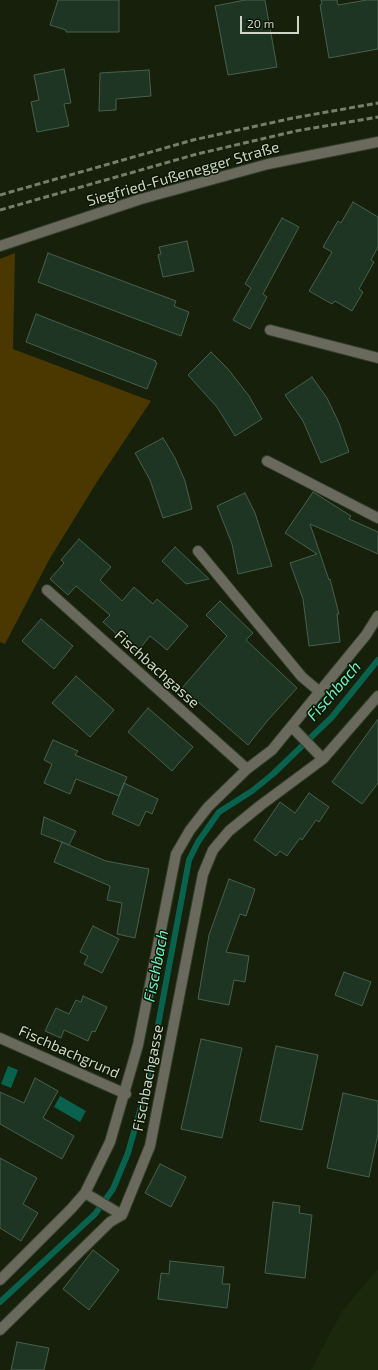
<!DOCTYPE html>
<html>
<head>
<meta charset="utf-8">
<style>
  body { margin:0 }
  #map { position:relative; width:378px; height:1370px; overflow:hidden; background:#16200a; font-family:"Exo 2",sans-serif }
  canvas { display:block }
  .scale { position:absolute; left:240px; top:16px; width:59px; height:18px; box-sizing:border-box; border:2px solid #ced5c7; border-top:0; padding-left:5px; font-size:12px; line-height:14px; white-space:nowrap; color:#ced5c7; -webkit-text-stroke:3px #0d1703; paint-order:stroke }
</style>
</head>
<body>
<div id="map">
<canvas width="378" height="1370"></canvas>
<div class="scale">20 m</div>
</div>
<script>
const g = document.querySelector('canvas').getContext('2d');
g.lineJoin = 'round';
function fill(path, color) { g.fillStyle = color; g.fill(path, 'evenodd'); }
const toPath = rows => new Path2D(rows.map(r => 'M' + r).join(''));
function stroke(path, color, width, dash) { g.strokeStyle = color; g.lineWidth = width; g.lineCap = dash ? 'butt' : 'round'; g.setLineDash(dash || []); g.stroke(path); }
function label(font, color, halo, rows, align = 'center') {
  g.font = font + ' "Exo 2",sans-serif'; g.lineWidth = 3; g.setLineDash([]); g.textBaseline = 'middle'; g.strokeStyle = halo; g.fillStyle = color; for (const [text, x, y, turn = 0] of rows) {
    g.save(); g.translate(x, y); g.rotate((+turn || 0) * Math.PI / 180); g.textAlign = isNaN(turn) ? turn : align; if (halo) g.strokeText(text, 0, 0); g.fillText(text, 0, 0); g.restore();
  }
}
fill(toPath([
  [378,1269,378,1370,311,1370,342,1311]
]), '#1c280b');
fill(toPath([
  [15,253,13,349,151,401,95,485,49,560,5,644,0,642,0,259]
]), '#4b3700');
fill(toPath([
  [8,1066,18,1070,11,1088,1,1084],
  [60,1096,86,1111,80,1122,54,1107]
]), '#09624d');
stroke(toPath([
  [0,1302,95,1214,113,1189,128,1153,146,1089,189,860,198,842,219,812,252,791,273,774,332,717,378,660]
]), '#09624d', 6);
const building = toPath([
  [58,0,119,0,119,32,66,32,66,30,50,25,58,0],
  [245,0,265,0,277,67,228,75,215,6,245,0],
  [321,0,337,0,338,5,367,0,378,0,378,49,329,58,320,5,322,4,321,0],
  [64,69,71,103,64,104,69,126,37,132,31,102,39,100,34,75,64,69],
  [149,70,151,96,116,99,116,110,99,111,100,73,149,70],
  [353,202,378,217,378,247,371,260,374,262,359,289,363,292,352,311,335,301,332,304,309,291,332,252,323,247,338,221,341,223,353,202],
  [282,218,299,227,263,294,267,297,250,329,233,320,251,288,245,284,282,218],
  [187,241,194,271,163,277,158,255,161,254,159,247,187,241],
  [48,253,176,301,174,306,189,312,181,336,38,282,48,253],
  [36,314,156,361,155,362,157,363,147,389,26,342,36,314],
  [211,352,228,369,249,396,262,419,235,436,217,407,188,375,211,352],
  [312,377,327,398,339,423,349,452,321,463,303,421,285,395,312,377],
  [163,438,175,458,185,481,192,509,163,518,150,480,135,453,163,438],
  [313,492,351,516,349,519,378,532,378,554,310,524,329,580,330,579,339,614,337,614,340,642,309,646,303,599,290,563,317,554,285,533,313,492],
  [245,493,255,513,272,566,238,574,232,544,217,506,245,493],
  [79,539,111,567,100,580,122,601,134,587,153,604,157,599,188,626,167,650,150,636,137,652,103,622,110,615,76,586,68,595,50,579,64,563,61,560,79,539],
  [175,547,209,579,186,584,162,561,175,547],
  [220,601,253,633,246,640,297,688,268,720,248,745,182,688,227,636,206,615,220,601],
  [41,619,73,646,54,669,22,641,41,619],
  [76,676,114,710,90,737,52,703,76,676],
  [148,708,193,747,172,771,128,732,148,708],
  [378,719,378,783,362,804,332,782,378,719],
  [53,740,78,751,75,755,127,777,119,796,76,779,70,794,44,783,52,764,44,760,53,740],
  [124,783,158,799,152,814,146,811,139,826,112,814,124,783],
  [309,793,329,807,319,822,316,820,302,840,300,838,287,856,280,851,276,856,254,840,280,802,295,813,309,793],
  [44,817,76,831,69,845,41,834,44,817],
  [62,842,106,861,149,869,135,938,117,934,122,903,107,900,110,886,54,862,62,842],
  [229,879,255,889,246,916,240,914,226,952,249,956,245,982,234,980,229,1005,198,999,209,935,229,879],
  [93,926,119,939,102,973,84,964,88,956,80,952,93,926],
  [344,972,371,982,362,1006,335,995,344,972],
  [83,996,107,1007,95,1032,92,1031,88,1041,64,1030,61,1038,45,1031,56,1008,69,1014,76,1000,81,1002,83,996],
  [201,1039,242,1048,222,1138,181,1129,201,1039],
  [276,1046,318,1055,302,1130,260,1121,276,1046],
  [35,1078,58,1091,43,1118,74,1136,62,1159,0,1124,0,1092,24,1103,35,1078],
  [343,1093,378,1101,378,1134,369,1177,327,1168,343,1093],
  [0,1158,37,1178,23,1204,38,1213,21,1241,0,1228,0,1158],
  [160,1164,186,1177,171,1207,145,1193,160,1164],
  [273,1202,300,1206,299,1213,312,1215,305,1278,265,1273,273,1202],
  [93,1250,119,1270,89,1310,63,1289,93,1250],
  [170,1261,224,1267,222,1284,230,1284,227,1308,158,1299,161,1273,169,1274,170,1261],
  [17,1342,49,1348,44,1370,11,1370,17,1342]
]);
fill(building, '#1f3524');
stroke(building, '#48604d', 1);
const minor = toPath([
  [0,246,141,199,268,164,378,142],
  [270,330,378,358],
  [267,461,378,518],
  [198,551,302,677,320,692],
  [47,590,247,769],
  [292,727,323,759],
  [0,1038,126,1094],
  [85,1193,122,1215],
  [0,1280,71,1209,85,1193,110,1142,138,1045,176,854,190,830,208,807,247,769,272,750,366,635,378,616],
  [0,1330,110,1222,122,1215,150,1146,203,874,213,850,229,831,261,805,323,759,378,696]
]);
stroke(minor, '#333d28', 12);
stroke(minor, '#696a5d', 10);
stroke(toPath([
  [0,195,193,140,293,118,378,103],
  [0,210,197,154,296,131,378,117]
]), '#767e6c', 3, [6, 3]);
label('15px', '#ced5c7', '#0d1703', [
  ["Siegfried-Fußenegger Straße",183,174,-16],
  ["Fischbachgasse",157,669,42],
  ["Fischbachgrund",69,1052,24],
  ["Fischbachgasse",148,1078,-79]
]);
label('italic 16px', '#68f3cb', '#0d1703', [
  ["Fischbach",334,691,-49],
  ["Fischbach",156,966,-79]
]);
</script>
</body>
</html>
